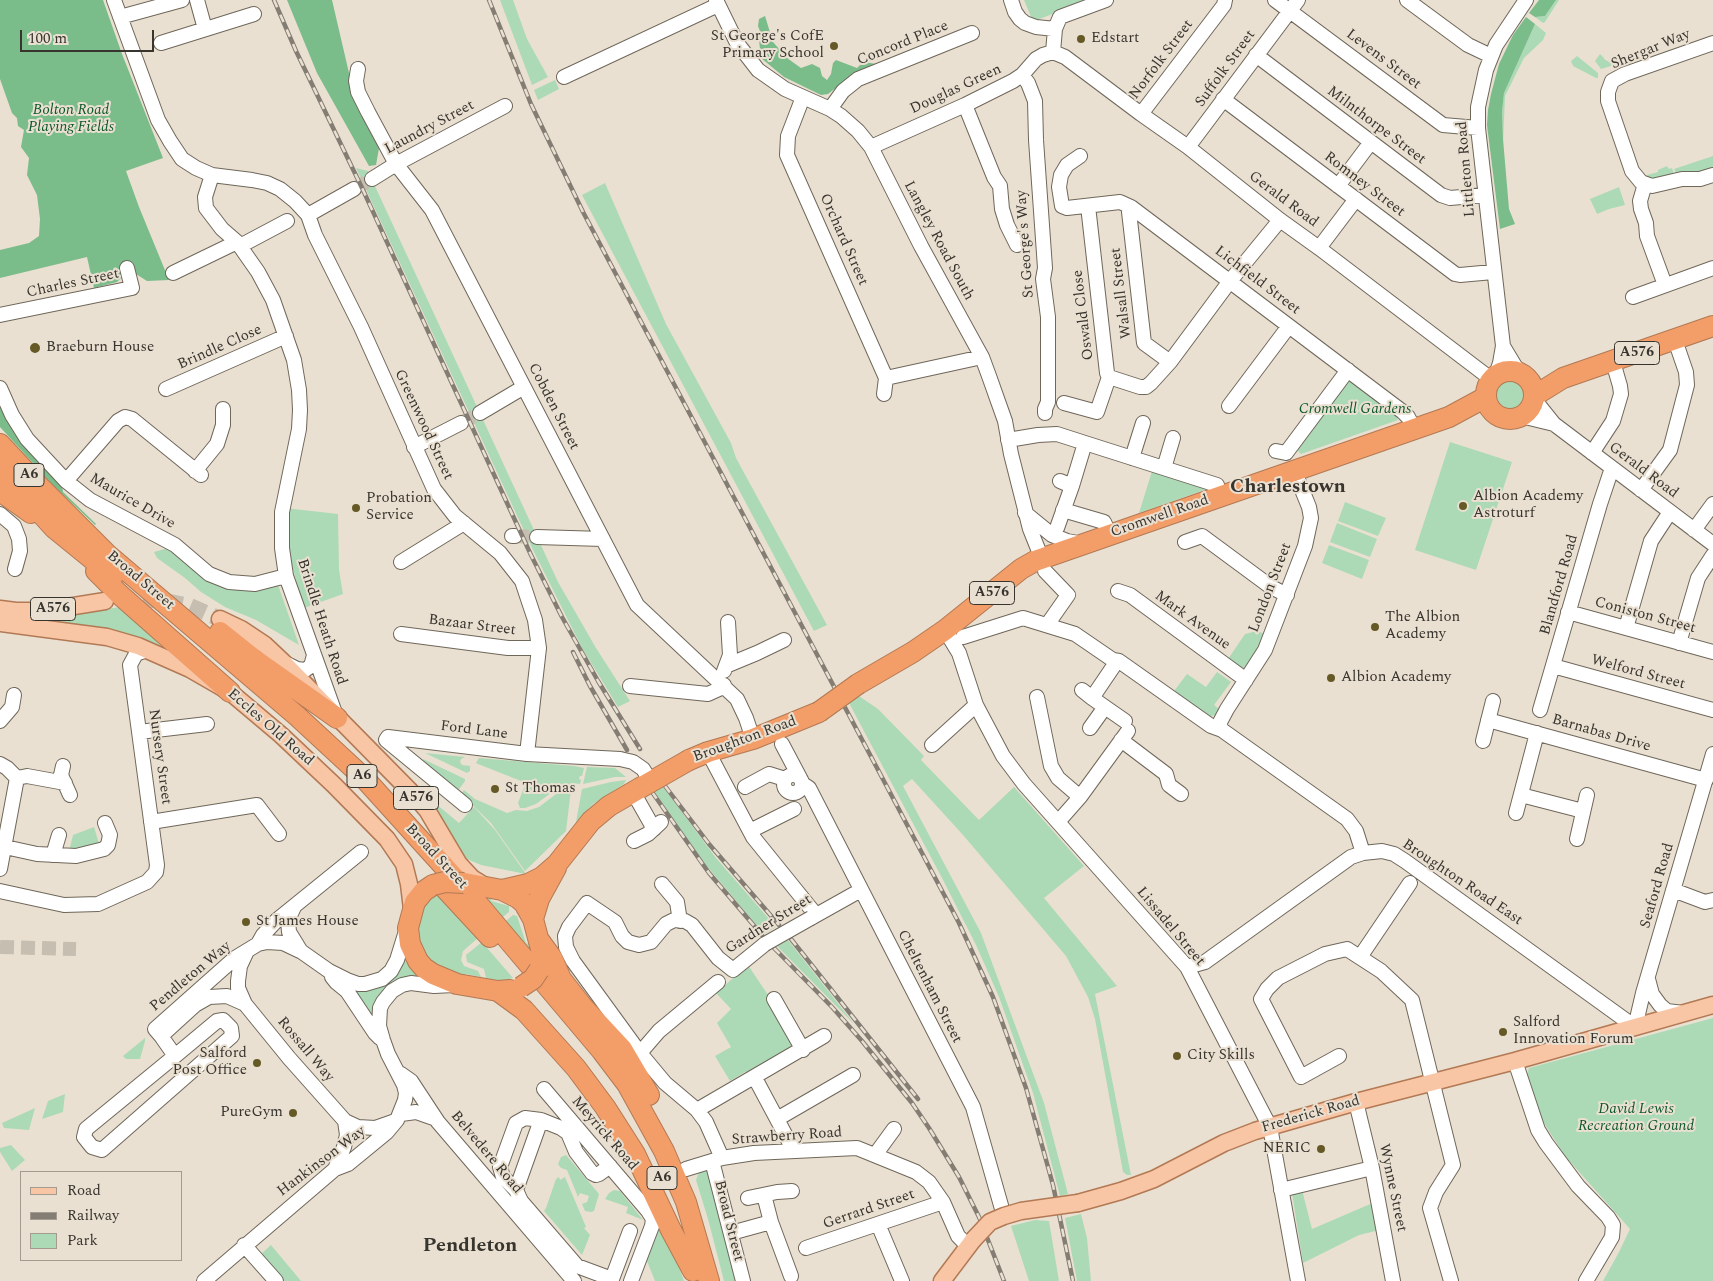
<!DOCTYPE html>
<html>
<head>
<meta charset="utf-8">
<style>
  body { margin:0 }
  #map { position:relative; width:1713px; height:1281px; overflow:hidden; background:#eae0d1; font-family:Spectral,serif }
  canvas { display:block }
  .legend { position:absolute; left:20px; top:1171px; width:162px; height:90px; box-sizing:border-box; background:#eae0d1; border:1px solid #a39b90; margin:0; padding:6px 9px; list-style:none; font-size:15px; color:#38342e }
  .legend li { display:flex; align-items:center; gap:10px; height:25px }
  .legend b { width:25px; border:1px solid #a39b90 }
  .scale { position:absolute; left:20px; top:30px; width:134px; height:22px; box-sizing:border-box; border:2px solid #38342e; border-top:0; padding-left:6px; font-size:15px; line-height:18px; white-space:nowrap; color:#38342e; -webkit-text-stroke:4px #eae0d1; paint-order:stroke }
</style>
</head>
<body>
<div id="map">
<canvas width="1713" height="1281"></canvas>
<ul class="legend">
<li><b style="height:6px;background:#f8c5a5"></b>Road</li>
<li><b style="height:6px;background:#847d74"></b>Railway</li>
<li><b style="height:14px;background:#acdab6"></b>Park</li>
</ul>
<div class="scale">100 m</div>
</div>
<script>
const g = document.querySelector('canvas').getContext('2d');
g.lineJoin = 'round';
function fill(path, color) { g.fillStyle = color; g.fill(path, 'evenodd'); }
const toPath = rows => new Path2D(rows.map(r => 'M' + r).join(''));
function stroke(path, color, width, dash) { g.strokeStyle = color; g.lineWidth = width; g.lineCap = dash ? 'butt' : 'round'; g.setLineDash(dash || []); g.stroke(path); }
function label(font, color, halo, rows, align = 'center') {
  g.font = font + ' Spectral,serif'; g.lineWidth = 4; g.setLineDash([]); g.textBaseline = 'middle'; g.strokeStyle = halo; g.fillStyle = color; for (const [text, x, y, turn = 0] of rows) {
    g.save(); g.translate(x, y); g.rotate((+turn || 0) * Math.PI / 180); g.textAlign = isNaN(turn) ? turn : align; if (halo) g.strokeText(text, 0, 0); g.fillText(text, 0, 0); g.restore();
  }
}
fill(toPath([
  [500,0,513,0,527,39,548,77,532,85],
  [1024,0,1088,0,1037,20,1032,19],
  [1556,0,1559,0,1545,22,1543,23,1535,17,1545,16],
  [1535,24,1546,33,1543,40,1524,58,1505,96,1503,143,1502,112,1504,93],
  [1600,54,1604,58,1604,59,1614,65,1601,69,1595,61],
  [1577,56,1598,73,1598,78,1596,78,1573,66,1571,61],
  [555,80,559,89,538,100,534,90],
  [1713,156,1713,168,1711,169,1698,172,1676,173,1674,169],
  [1667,166,1669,169,1672,168,1674,174,1660,178,1648,178,1647,175,1658,172,1658,170],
  [356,168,368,171,558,582,596,648,630,701,618,707,582,648,532,548],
  [605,183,666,324,731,443,736,458,827,625,814,631,582,195],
  [1619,187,1625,205,1609,209,1597,214,1590,199],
  '1491 395a18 18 0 1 1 36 0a18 18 0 1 1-36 0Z',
  [1354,380,1394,411,1398,420,1301,454,1298,451,1298,447,1347,382],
  [1450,442,1512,462,1476,570,1415,550],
  [1153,468,1207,489,1139,513],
  [1345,502,1386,518,1378,536,1338,521],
  [285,508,338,514,339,570,343,594,304,608,292,566],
  [1337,523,1377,539,1370,557,1330,542],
  [1329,545,1369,560,1362,579,1322,563],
  [168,548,205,576,277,582,299,645,256,620,225,607,201,592,185,578,157,558,154,552],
  [121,607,163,648,33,622,34,618],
  [1257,631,1265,634,1254,656,1243,669,1228,659,1245,634],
  [1217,672,1231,682,1214,705,1223,712,1218,719,1213,715,1207,722,1171,695,1187,674,1206,687],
  [859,696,878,709,924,756,921,760,979,820,1014,787,1084,866,1044,898,1117,986,1095,994,1131,1175,1127,1175,1123,1172,1095,1019,1088,997,1066,956,963,835,912,779,903,786,981,933,1044,1103,1068,1194,1060,1196,1033,1093,999,997,976,945,942,878,849,703],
  [425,753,465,757,461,759,460,762,462,765,470,766,470,771,467,773],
  [479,758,574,766,584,768,582,776,580,776,579,779,581,780,580,784,572,783,571,785,559,787,536,804,525,808,520,808,518,803,525,785,521,781,478,764,476,763],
  [423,759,465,779,465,781,458,791,423,762],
  [587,767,615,768,626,777,615,777,583,784],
  [626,780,624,784,593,804,576,822,582,789,611,782],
  [663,787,716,858,776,927,764,934,705,864,654,791],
  [571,789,566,831,525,871,491,823,461,794,464,790,475,799,507,813,516,810,527,811,539,807,560,791],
  [430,799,459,823,474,807,495,830,526,874,481,865,467,859,441,819,427,800],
  [94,827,100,847,69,851,73,835],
  [440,890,478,938,463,951,461,960,464,966,478,971,481,977,466,974,465,977,432,965,416,939,421,907],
  [479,894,492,897,491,901,509,906,509,912,498,921],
  [513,915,517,916,526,943,531,945,533,955,501,925],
  [788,940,855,1025,777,946],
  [482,942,513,978,503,981,486,978,484,969,467,962,466,955],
  [406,957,420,974,418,976,412,977,373,1022,355,993,356,991,373,990,386,984,396,975],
  [748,965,772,1001,798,1047,759,1071,745,1072,730,1081,715,1056,731,1047,717,1023,731,1009,716,993],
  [1713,1018,1713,1281,1603,1281,1619,1252,1630,1229,1565,1156,1540,1117,1527,1074,1529,1068],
  [145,1038,145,1041,140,1059,126,1059,123,1056],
  [65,1094,63,1112,42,1119,48,1101],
  [35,1108,29,1130,4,1128,2,1123],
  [11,1145,25,1160,12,1171,0,1152,0,1148],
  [566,1155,599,1194,594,1211,591,1212,585,1211,582,1204,587,1202,589,1196,580,1193,578,1197,567,1170,561,1168,558,1164,561,1157],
  [708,1166,737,1281,724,1281,708,1219,696,1180,699,1172],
  [559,1177,560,1180,565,1177,586,1227,584,1228,590,1235,582,1255,544,1211,546,1208,556,1179],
  [614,1190,620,1191,643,1220,626,1213,628,1207,605,1199,609,1193],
  [1302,1190,1312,1229,1375,1202,1380,1230,1359,1235,1303,1263,1292,1193],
  [1081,1214,1087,1238,1091,1281,1077,1281,1065,1218],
  [658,1219,666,1232,684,1281,655,1281,645,1256],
  [1035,1220,1049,1221,1059,1281,1029,1281,1011,1226],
  [271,1245,301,1281,284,1281,261,1254]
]), '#acdab6');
fill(toPath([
  [0,0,103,0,122,54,163,158,126,171,139,207,169,280,147,281,136,274,132,263,123,267,121,278,117,282,94,288,87,257,0,278,0,250,29,243,39,236,40,219,37,195,27,175,29,158,21,147,24,130,18,126,17,118,12,113,0,79],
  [287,0,332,0,349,73,379,148,376,165,369,166,317,73],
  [1539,0,1556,0,1545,16,1535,17,1529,13],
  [765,16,773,42,787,58,801,68,812,64,820,68,822,76,827,80,831,74,833,63,836,60,857,68,863,62,877,64,850,77,828,94,821,95,784,77,761,58,759,40,761,34,758,26,759,19],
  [1526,17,1535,24,1504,93,1502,112,1503,139,1509,209,1515,224,1500,229,1487,125,1488,110,1491,94,1499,64,1513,35],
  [0,401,62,485,63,492,96,524,95,525,54,486,0,427]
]), '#7abc8a');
stroke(toPath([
  [354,189,372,179],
  [461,423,480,413],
  [515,536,537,537],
  [0,947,76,949]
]), '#c6beb0', 14, [14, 7]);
stroke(toPath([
  [119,601,142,599,165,601,190,606,220,619]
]), '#c6beb0', 16, [16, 8]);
const minor = toPath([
  [114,0,158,120,170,141,182,159,196,168,212,175,252,180,267,183,280,189,295,201,308,215,315,235,361,327,434,489,455,516,500,553,522,581,535,620,539,648,527,754],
  [197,0,205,29],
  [716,0,737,43,758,70,785,89,830,109,841,116,858,131,871,147,921,246,982,357,989,376,1005,421,1011,454,1030,529,1042,559],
  [1011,0,1015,12,1020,19,1025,23,1036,27,1055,29],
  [1275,0,1443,125,1478,128],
  [1407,0,1468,45,1491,56],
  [120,17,182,0],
  [161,43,254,14],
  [1713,43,1625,74,1612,81,1608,92,1608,101,1632,171,1641,182,1652,186,1682,179,1700,179,1713,175],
  [1053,52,1065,57,1141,114,1188,147,1280,220,1319,248,1491,379],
  [1053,52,1055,29,1060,17,1106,0],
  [1256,55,1441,195,1450,198,1485,195],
  [358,69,356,81,358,92,368,112,396,164,432,210,637,605,737,699,746,718,753,739],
  [1022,75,1028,83,1035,101,1036,140,1045,268,1043,279,1048,317,1048,402,1045,409,1045,413],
  [564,77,718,5],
  [803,97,788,136,787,155,886,378,884,394],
  [1223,99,1455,274,1460,275,1493,272],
  [965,105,994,177,1000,186,1002,209,1007,225,1017,245],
  [830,109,843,91,858,79,972,33],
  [1141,114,1224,5,1225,0],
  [871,147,965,105,1013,81,1022,75,1036,59,1043,55,1053,52],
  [1188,147,1298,0],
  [1080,156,1067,165,1061,175,1059,187,1062,206,1067,208,1120,202,1131,207,1403,412,1408,417,1414,428],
  [212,175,205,197,206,208,222,229,237,242,258,272,273,300,294,360,299,390,300,410,299,429,282,512,282,548,286,576,335,713],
  [372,179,396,164,505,106],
  [1645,184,1640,201,1641,209,1646,223,1647,236,1665,285],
  [1338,186,1371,142],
  [1088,206,1107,373,1109,377,1140,387,1146,387,1151,383,1170,362,1230,281,1280,220],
  [1131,207,1129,212,1131,229,1144,343,1170,362],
  [308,215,354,189],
  [240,246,287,221],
  [1319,248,1356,199],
  [173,273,237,242],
  [1633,297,1713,268],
  [0,315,132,288,127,268],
  [1503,346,1515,366,1522,374],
  [1496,375,1500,363,1503,346,1478,128,1478,107,1486,70,1496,45,1526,0],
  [886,378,982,357],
  [0,388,12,415,27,439,66,481,90,500,175,545,209,574,229,582,255,584,286,576],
  [166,389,286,336],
  [1534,399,1554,424,1713,544],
  [1064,403,1097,412,1109,377],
  [1229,406,1289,326],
  [480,413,524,387],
  [1521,416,1554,424],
  [1008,440,1038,435,1057,434,1085,443,1072,486],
  [1085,443,1217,485],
  [414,447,461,423],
  [1276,451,1286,453,1348,370],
  [1592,453,1613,421,1621,394,1620,386,1613,362],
  [1132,458,1143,423],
  [1164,468,1173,438],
  [195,471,217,444,223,425,223,409],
  [66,481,118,421,125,417,132,419,201,475],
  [1641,490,1670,450,1687,385,1686,372,1675,340],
  [1063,510,1104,522,1110,535],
  [1025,513,1052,535,1067,541,1083,544],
  [0,514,14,526,19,539,20,551,15,569],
  [1057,528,1072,486,1060,481],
  [1694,530,1713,504],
  [512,536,515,536],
  [537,537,603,539],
  [1185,542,1202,536,1271,587,1287,595],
  [401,562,464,523],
  [1045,571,1068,595,1047,625],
  [1118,591,1130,595,1246,680],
  [1568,612,1713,652],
  [1626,628,1651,541,1670,512],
  [945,630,959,653,976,705,1003,756,1024,784,1187,967,1270,1127,1298,1281],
  [401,634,508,648,539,648],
  [963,637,1023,618,1075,634,1113,660,1119,661,1211,726,1222,730,1219,724,1227,709,1265,650,1305,546,1311,518,1309,507,1294,470],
  [1679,643,1698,578,1713,555],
  [1115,661,1113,667,1092,698,1125,721],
  [285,663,297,669,305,670,311,666,314,655],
  [728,665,757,653,784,640],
  [1553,666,1713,710],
  [724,671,730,655,728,622],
  [630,686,708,694,719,689,724,685],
  [1082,690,1092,698],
  [1037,697,1051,766,1058,778,1080,797],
  [1540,710,1600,504,1612,468],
  [1488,720,1706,780],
  [0,721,12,707,14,695],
  [1090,728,1105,707],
  [1222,730,1347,819,1356,831,1363,853],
  [139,732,207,724],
  [1121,740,1166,774,1169,785,1181,794],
  [1483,741,1493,701],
  [782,744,800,778],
  [932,745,976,705],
  [708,752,753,837,816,915],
  [0,764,7,768,17,778],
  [63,766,61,775,70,795],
  '784 784a9 9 0 1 1 18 0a9 9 0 1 1-18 0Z',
  [803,784,809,788,973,1107,1004,1216],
  [745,787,769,774,785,779],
  [633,792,654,829],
  [1521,795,1583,811],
  [465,805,386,740,388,737,527,754,620,759],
  [1516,813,1537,733],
  [151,822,257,805,279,834],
  [1058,822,1080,797,1128,731],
  [750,831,794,809],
  [1577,839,1587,795],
  [634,841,648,834,661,822],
  [5,847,37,854,76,856,104,849,108,845,110,835,105,823],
  [53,855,59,835],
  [0,869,17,778,27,776,65,783],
  [662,884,677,902,680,921],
  [1673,890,1705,902,1713,900],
  [0,891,64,905,98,904,147,882,156,872,157,865,130,665,136,654,147,650],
  [294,907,288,920,289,932,300,950],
  [811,918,861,890],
  [258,944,263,935,277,920,361,852],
  [247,951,240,966,238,981,238,988,245,1004,289,1058,345,1121,347,1135,344,1147,335,1169],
  [1360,957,1410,883],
  [1187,967,1205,962,1351,857,1363,853,1382,851,1394,854,1405,861,1635,1027,1643,993,1713,754],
  [332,977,336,982,347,991,375,1033,380,1038],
  [1648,979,1652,994,1660,1005,1667,1011,1683,1013],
  [774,999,803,1050],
  [245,1004,227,996,209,997,195,1005,161,1036,155,1029,235,958,258,944,267,942,283,943,302,952,329,971,347,980,358,984,365,984,382,979,391,971,397,960,406,931],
  [161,1036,175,1056,217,1021,223,1020,231,1028,232,1036,102,1150,92,1147,84,1137,86,1129,175,1056],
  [640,1053,659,1031,718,982],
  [1339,1056,1301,1077,1261,999,1267,989,1278,978,1325,954,1347,949,1381,971,1412,1000,1453,1165,1436,1192,1430,1208,1451,1281],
  [1515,1061,1538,1130,1546,1143,1578,1186,1608,1217,1613,1225,1612,1237,1586,1281],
  [401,1074,411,1081,438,1122,574,1281],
  [755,1078,794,1151],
  [544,1089,648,1211,653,1219,652,1226,631,1281],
  [1356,1102,1372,1168,1393,1281],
  [697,1110,824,1036],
  [401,1114,416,1112,436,1119],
  [777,1119,853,1075],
  [345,1121,358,1127,375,1128,395,1121],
  [875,1155,894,1129],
  [722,1158,706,1122,697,1110,665,1083,640,1053,573,961,566,947,565,936,569,927,587,903,615,922,622,936,628,942,639,945,651,942,666,924,674,920,685,921,692,925,718,958,733,970,765,944],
  [712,1161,743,1281],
  [610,1166,599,1174,596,1175,592,1173,576,1152,568,1133,561,1128,541,1120,516,1190,521,1201,577,1266,612,1279,630,1231],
  [686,1169,722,1158,754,1153,857,1148,916,1172,929,1182,943,1202,958,1236,968,1246],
  [516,1190,503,1177,500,1167,516,1123,525,1118,541,1120],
  [1281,1190,1372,1168],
  [748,1198,777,1192,792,1191],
  [771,1222,791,1276],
  [878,1224,902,1281],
  [731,1233,771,1222,764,1195],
  [244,1245,276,1281],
  [806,1248,943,1202],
  [204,1281,335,1169,348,1164,387,1132,397,1120,405,1100,406,1093,404,1085,388,1054,383,1040,379,1026,380,1008,383,1002,392,991,402,985,411,983,434,986,454,985]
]);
const major = toPath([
  [0,609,16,611,43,611,105,601],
  [220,619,241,629,265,645,282,661,416,797,427,810,459,864,472,878,485,886],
  [0,623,107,637,138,646,190,669,230,692,281,735,334,785,387,839,404,864,409,884,412,909],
  [1078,1203,1121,1191,1154,1179,1224,1143,1255,1131,1356,1102,1515,1061,1713,1005],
  [942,1281,973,1240]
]);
const highway = toPath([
  '1486 395a24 24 0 1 1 48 0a24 24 0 1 1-48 0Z',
  [1534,396,1563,378,1713,326],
  [0,444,40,487,107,554,297,716,364,778,478,904,602,1051,627,1084,664,1151,686,1202,709,1281],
  [0,468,54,528,113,576],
  [0,491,31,513],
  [96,571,119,594,230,692],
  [220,632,255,660,337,718],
  [858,684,913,652,945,630,1021,569,1035,561,1449,417,1486,397],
  [689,760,708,752,753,739,819,712],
  [440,883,490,937],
  [464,883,502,890,518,898,524,903,533,919,542,953],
  [433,885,424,891,415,902,408,928,410,944,418,961,424,968,433,974,457,984,498,991,510,990],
  [502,890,528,884,542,877,557,864,591,821,609,806,640,788],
  [533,919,539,899,556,868],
  [539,940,552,958,561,979,582,1006,622,1049,649,1095],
  [498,991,524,1010,576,1068,605,1107,635,1154,671,1230,693,1271]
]);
stroke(minor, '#6f675a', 16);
stroke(major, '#b27954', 19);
stroke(highway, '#b27954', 22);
stroke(minor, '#fff', 14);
stroke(major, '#f8c5a5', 16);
stroke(highway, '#f39e69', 20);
const rail = toPath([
  [274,0,296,51,363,190,531,555,562,617,598,681,640,749],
  [489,0,531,104,583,212,959,923,993,997,1026,1088,1053,1185,1073,1281],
  [573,652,590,686,627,750],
  [665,786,709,844,779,925],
  [652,792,709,873,762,935],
  [791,939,918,1099],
  [774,948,832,1007,862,1041,912,1103,929,1128,959,1177,979,1217,1004,1281]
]);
stroke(rail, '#847d74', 4.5);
stroke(rail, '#eae0d1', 2.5, [8]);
const minorBridge = toPath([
  [620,759,633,762,643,769,651,782],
  [765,944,811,918]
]);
const majorBridge = toPath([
  [973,1240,990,1222,1004,1216,1021,1211,1078,1203]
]);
const highwayBridge = toPath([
  [819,712,858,684],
  [640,788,689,760],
  [433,885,445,882,464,883],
  [521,987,533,979,539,970]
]);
stroke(minorBridge, '#6f675a', 16, []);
stroke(majorBridge, '#b27954', 19, []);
stroke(highwayBridge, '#b27954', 22, []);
stroke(minorBridge, '#fff', 14);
stroke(majorBridge, '#f8c5a5', 16);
stroke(highwayBridge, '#f39e69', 20);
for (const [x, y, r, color] of [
  [1081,39,5,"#655925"],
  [834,46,5,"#655925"],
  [35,348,6,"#655925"],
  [1463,506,5,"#655925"],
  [356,508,5,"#655925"],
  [1375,627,5,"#655925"],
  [1331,678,5,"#655925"],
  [495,789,5,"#655925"],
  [246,922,5,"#655925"],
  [1503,1032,5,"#655925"],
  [1177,1056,5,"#655925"],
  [257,1063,5,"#655925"],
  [293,1113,5,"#655925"],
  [1321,1149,5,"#655925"]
]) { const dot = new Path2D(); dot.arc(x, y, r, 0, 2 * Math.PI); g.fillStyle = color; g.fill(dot); stroke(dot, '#eae0d1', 2); }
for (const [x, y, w] of [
  [1637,353,45],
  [29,475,30],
  [992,593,45],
  [53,609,45],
  [362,776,30],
  [416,798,45],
  [662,1178,30]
]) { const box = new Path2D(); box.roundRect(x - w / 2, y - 11.5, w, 23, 4); g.fillStyle = '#eae0d1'; g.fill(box); stroke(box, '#38342e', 1); }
label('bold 14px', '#38342e', null, [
  ["A576",1637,353],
  ["A6",29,475],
  ["A576",992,593],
  ["A576",53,609],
  ["A6",362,776],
  ["A576",416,798],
  ["A6",662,1178]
]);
label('15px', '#38342e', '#eae0d1', [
  ["St George's CofE",824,37,"right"],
  ["Primary School",824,54,"right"],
  ["Edstart",1091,39],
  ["Braeburn House",46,348],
  ["Albion Academy",1473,497],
  ["Astroturf",1473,514],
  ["Probation",366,499],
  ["Service",366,516],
  ["The Albion",1385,618],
  ["Academy",1385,635],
  ["Albion Academy",1341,678],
  ["St Thomas",505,789],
  ["St James House",256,922],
  ["Salford",1513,1023],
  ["Innovation Forum",1513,1040],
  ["Salford",247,1054,"right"],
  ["Post Office",247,1071,"right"],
  ["City Skills",1187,1056],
  ["PureGym",283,1113,"right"],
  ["NERIC",1311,1149,"right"]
], 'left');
label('15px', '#38342e', '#eae0d1', [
  ["Concord Place",903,44,-22],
  ["Shergar Way",1651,50,-22],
  ["Norfolk Street",1162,60,-53],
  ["Levens Street",1383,60,37],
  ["Suffolk Street",1226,69,-54],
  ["Douglas Green",956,90,-25],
  ["Milnthorpe Street",1376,126,37],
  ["Laundry Street",430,128,-28],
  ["Littleton Road",1467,169,-95],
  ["Romney Street",1364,185,37],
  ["Gerald Road",1283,200,37],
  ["Orchard Street",843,240,66],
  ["Langley Road South",938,241,62],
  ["St George's Way",1026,244,-94],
  ["Lichfield Street",1257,281,37],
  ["Charles Street",73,284,-12],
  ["Walsall Street",1122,293,-97],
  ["Oswald Close",1084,315,-97],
  ["Brindle Close",220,348,-24],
  ["Cobden Street",553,407,63],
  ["Greenwood Street",423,425,65],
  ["Gerald Road",1643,471,37],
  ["Maurice Drive",132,502,30],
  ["Cromwell Road",1160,517,-19],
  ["Broad Street",140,581,40],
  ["Blandford Road",1560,585,-74],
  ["London Street",1271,588,-69],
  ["Coniston Street",1645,616,15],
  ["Mark Avenue",1192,621,36],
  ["Brindle Heath Road",321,622,72],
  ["Bazaar Street",472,626,7],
  ["Welford Street",1638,673,15],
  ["Eccles Old Road",270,728,41],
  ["Ford Lane",474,731,7],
  ["Barnabas Drive",1601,734,16],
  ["Broughton Road",745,740,-20],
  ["Nursery Street",159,757,82],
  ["Broad Street",436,857,47],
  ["Broughton Road East",1462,883,34],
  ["Seaford Road",1658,886,-74],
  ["Gardner Street",769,925,-32],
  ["Lissadel Street",1170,927,50],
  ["Pendleton Way",191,977,-40],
  ["Cheltenham Street",929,987,63],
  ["Rossall Way",305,1050,50],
  ["Frederick Road",1311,1115,-16],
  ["Meyrick Road",604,1134,49],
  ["Strawberry Road",787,1137,-4],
  ["Belvedere Road",486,1153,50],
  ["Hankinson Way",322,1162,-37],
  ["Wynne Street",1392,1188,78],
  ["Gerrard Street",869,1210,-19],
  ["Broad Street",728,1221,76]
]);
label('italic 15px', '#0d582b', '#eae0d1', [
  ["Bolton Road",71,111],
  ["Playing Fields",71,128],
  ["Cromwell Gardens",1355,410],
  ["David Lewis",1636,1110],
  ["Recreation Ground",1636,1127]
]);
label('bold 20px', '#38342e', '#eae0d1', [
  ["Charlestown",1288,488],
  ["Pendleton",470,1247]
]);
</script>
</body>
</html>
